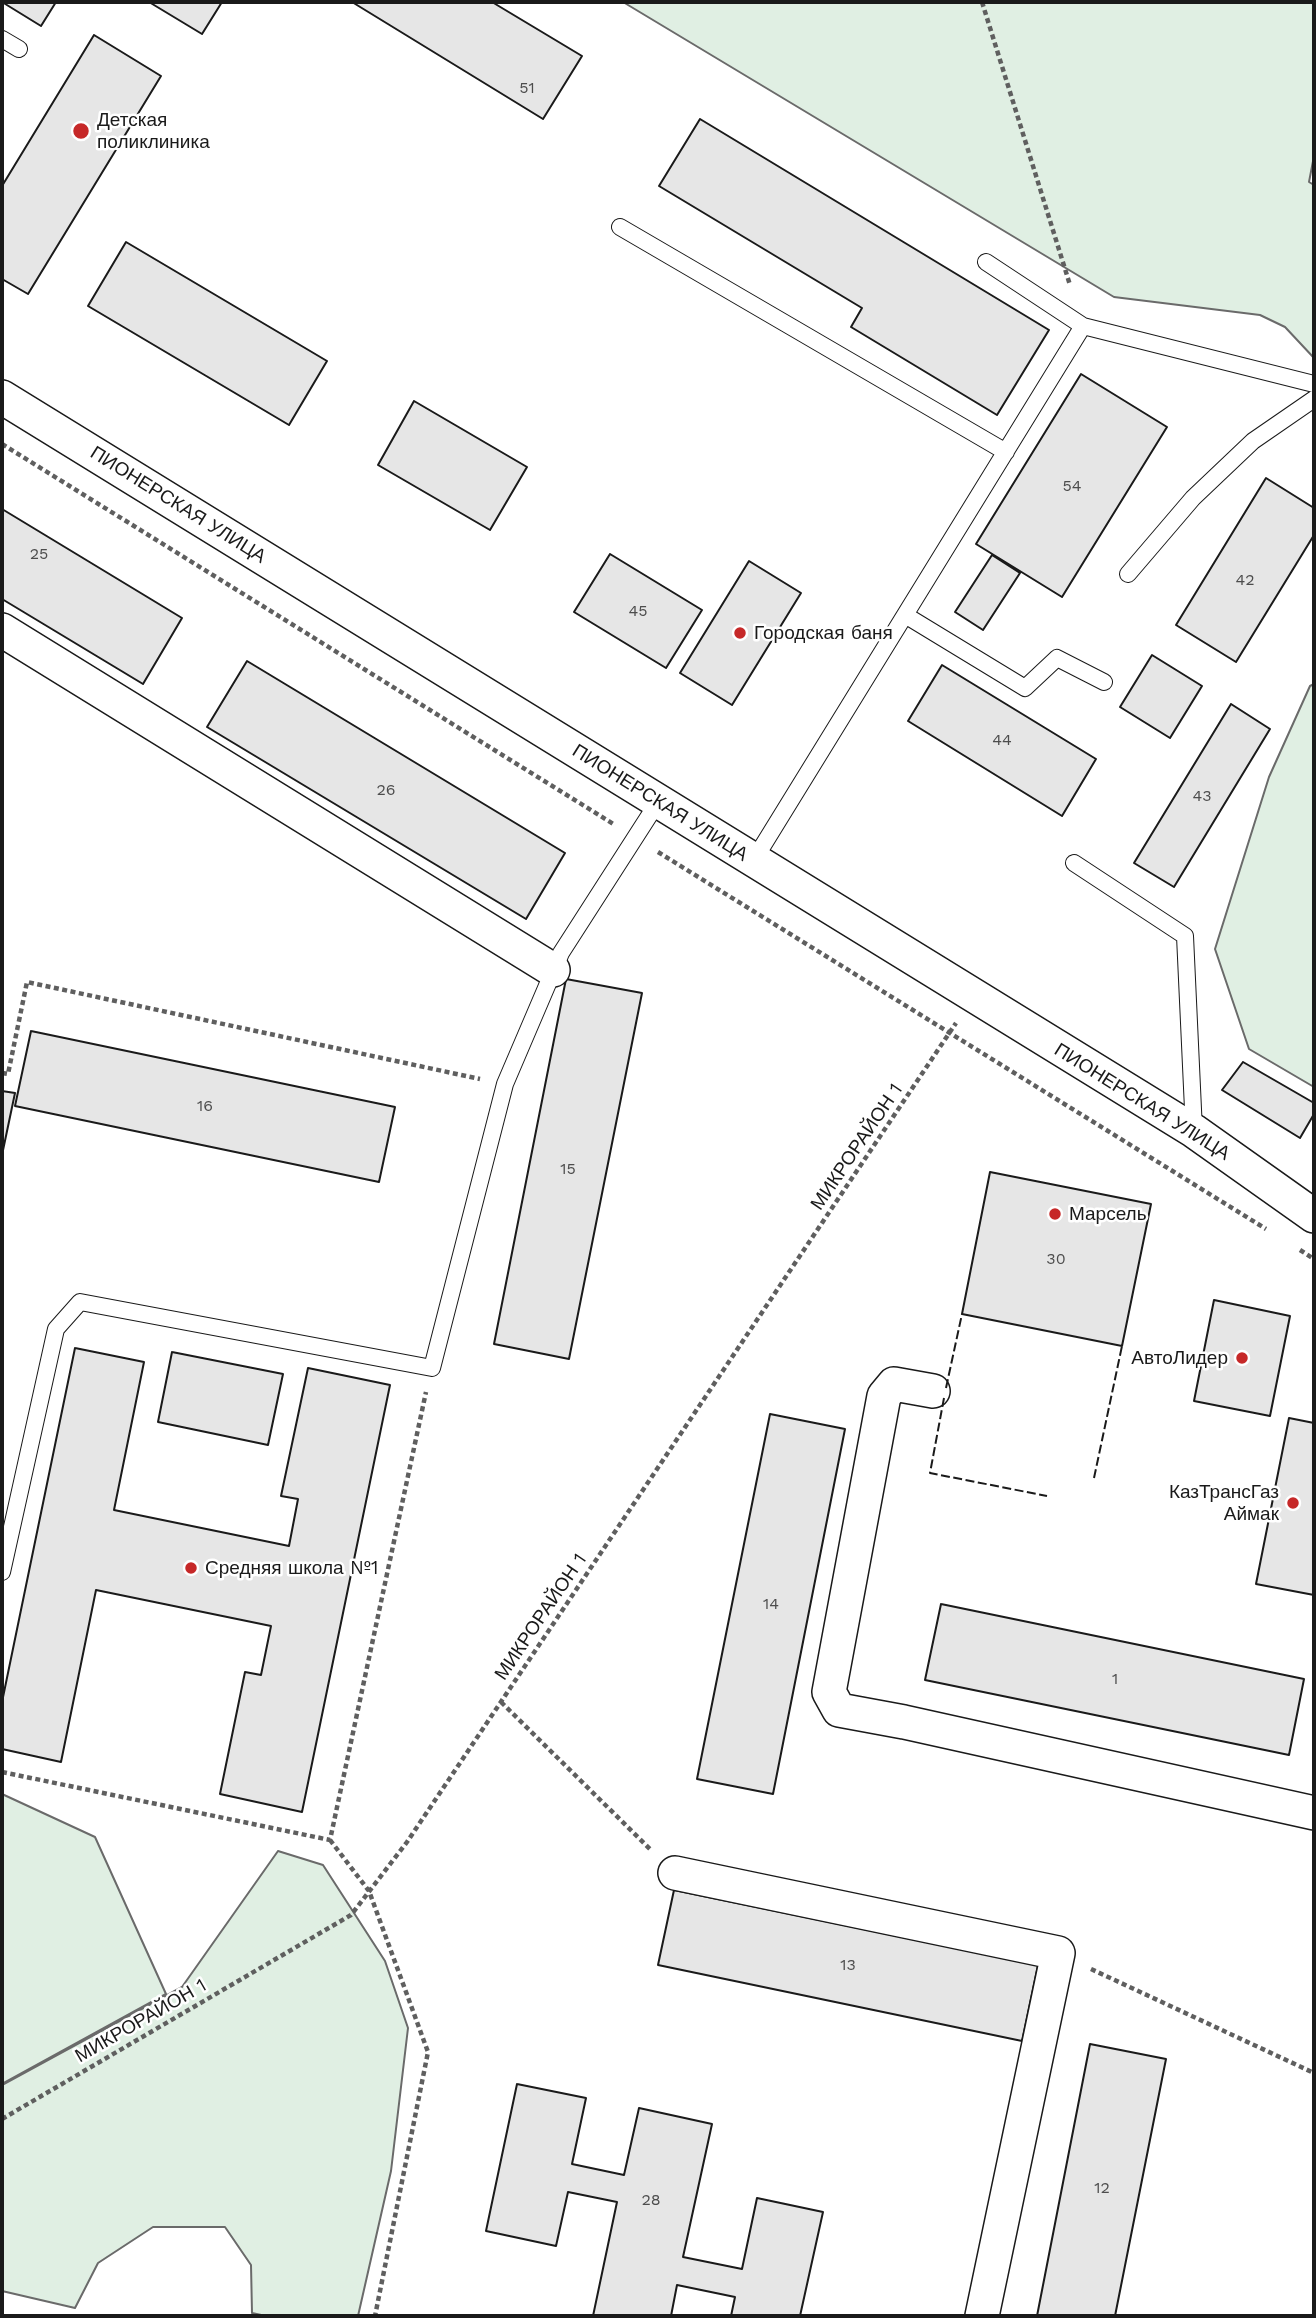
<!DOCTYPE html>
<html>
<head>
<meta charset="utf-8">
<style>
  body { margin:0 }
  #map { position:relative; width:1316px; height:2318px; overflow:hidden; background:#fff; font-family:"Work Sans",sans-serif }
  canvas { display:block }
  .frame { position:absolute; inset:0; border:4px solid #1a1a1a; pointer-events:none }
</style>
</head>
<body>
<div id="map">
<canvas width="1316" height="2318"></canvas>
<div class="frame"></div>
</div>
<script>
const c = document.querySelector('canvas').getContext('2d');
c.lineJoin = 'round';
function paint(path, color) {
  c.fillStyle = color;
  c.fill(path, 'evenodd');
}
function toPath(rows) {
  const path = new Path2D();
  for (const r of rows) {
    path.moveTo(r[0], r[1]);
    for (let i = 2; i < r.length; i += 2) path.lineTo(r[i], r[i + 1]);
  }
  return path;
}
function stroke(path, color, width, dash) {
  c.strokeStyle = color;
  c.lineWidth = width;
  c.lineCap = dash ? 'butt' : 'round';
  c.setLineDash(dash || []);
  c.stroke(path);
}
function write(font, color, halo, rows, align = 'center') {
  c.font = font + ' "Work Sans",sans-serif';
  c.lineWidth = 5;
  c.setLineDash([]);
  c.textBaseline = 'middle';
  c.strokeStyle = halo;
  c.fillStyle = color;
  for (const [text, x, y, turn = 0] of rows) {
    c.save();
    c.translate(x, y);
    c.rotate((+turn || 0) * Math.PI / 180);
    c.textAlign = isNaN(turn) ? turn : align;
    if (halo) c.strokeText(text, 0, 0);
    c.fillText(text, 0, 0);
    c.restore();
  }
}
const green = toPath([
  [623,2,1314,2,1314,156,1309,182,1314,185,1314,358,1285,327,1260,315,1114,297,623,2],
  [1314,684,1314,1087,1249,1049,1215,949,1269,777,1310,686,1314,684],
  [2,1794,95,1837,166,1994,2,2084,2,1794],
  [278,1851,323,1865,385,1961,408,2028,391,2171,358,2316,266,2316,252,2313,251,2265,225,2227,153,2227,98,2263,75,2308,2,2291,2,2085,182,1987,278,1851]
]);
const building = toPath([
  [2,2,56,2,41,26,2,2],
  [149,2,222,2,202,34,149,2],
  [352,2,492,2,582,56,543,119,352,2],
  [94,35,161,76,28,294,2,279,2,186,94,35],
  [700,119,1049,330,997,415,851,327,862,308,659,186,700,119],
  [126,242,327,361,289,425,88,306,126,242],
  [1081,374,1167,427,1062,597,976,544,1081,374],
  [414,401,527,467,490,530,378,465,414,401],
  [1266,478,1314,508,1314,535,1236,662,1176,625,1266,478],
  [2,509,182,618,143,684,2,599,2,509],
  [610,554,702,610,666,668,574,612,610,554],
  [992,555,1020,573,983,630,955,612,992,555],
  [749,561,801,593,732,705,680,673,749,561],
  [1152,655,1202,686,1170,738,1120,707,1152,655],
  [247,661,565,853,526,919,207,727,247,661],
  [942,665,1096,759,1062,816,908,721,942,665],
  [1231,704,1270,729,1174,887,1134,863,1231,704],
  [566,979,642,993,569,1359,494,1344,566,979],
  [31,1031,395,1107,379,1182,15,1106,31,1031],
  [1243,1062,1314,1103,1314,1114,1300,1138,1222,1090,1243,1062],
  [2,1091,15,1093,2,1155,2,1091],
  [990,1172,1151,1204,1122,1346,962,1314,990,1172],
  [1214,1300,1290,1316,1270,1416,1194,1401,1214,1300],
  [75,1348,144,1362,114,1510,289,1546,298,1499,281,1496,308,1368,390,1385,302,1812,220,1794,245,1672,261,1675,271,1626,96,1590,61,1762,2,1749,2,1702,75,1348],
  [172,1352,283,1374,268,1445,158,1422,172,1352],
  [770,1414,845,1429,773,1794,697,1779,770,1414],
  [1289,1418,1314,1423,1314,1595,1256,1584,1289,1418],
  [941,1604,1304,1679,1289,1755,925,1680,941,1604],
  [674,1890,1038,1965,1022,2041,658,1965,674,1890],
  [1090,2044,1166,2059,1115,2316,1037,2316,1090,2044],
  [517,2084,586,2098,572,2164,624,2175,639,2108,712,2124,683,2257,742,2269,757,2198,823,2212,800,2316,731,2316,735,2297,677,2285,671,2316,593,2316,617,2202,568,2192,556,2246,486,2231,517,2084]
]);
const path = toPath([
  [982,2,1070,285],
  [2,444,615,825],
  [658,852,1266,1229],
  [2,1073,8,1074,27,982,480,1079],
  [1300,1250,1314,1259],
  [501,1702,652,1851],
  [2,1772,330,1840,426,1392],
  [330,1840,369,1891,428,2052,375,2316],
  [1091,1969,1314,2073],
  [2,2119,351,1915,407,1842,956,1023]
]);
const lane = toPath([
  [2,39,19,49],
  [620,227,1006,452],
  [986,262,1083,326],
  [1128,574,1193,498,1253,441,1314,399],
  [905,615,1025,688,1057,658,1104,682],
  [754,860,1083,326,1314,384],
  [1074,863,1185,936,1194,1131],
  [2,1572,56,1329,80,1302,432,1368,505,1084,561,953,658,802]
]);
const street = toPath([
  [2,397,1194,1131,1314,1216],
  [2,630,553,970],
  [933,1391,894,1384,884,1396,829,1692,839,1710,904,1722,1314,1813],
  [675,1873,1058,1953,982,2316]
]);
const fence = toPath([
  [946,1388,962,1314],
  [944,1398,930,1473,1047,1496],
  [1094,1478,1122,1346]
]);
const markers = [
  [81,131,9,"#c62828"],
  [740,633,7,"#c62828"],
  [1055,1214,7,"#c62828"],
  [1242,1358,7,"#c62828"],
  [1293,1503,7,"#c62828"],
  [191,1568,7,"#c62828"]
];
const numberNames = [
  ["51",527,88],
  ["54",1072,486],
  ["25",39,554],
  ["42",1245,580],
  ["45",638,611],
  ["44",1002,740],
  ["26",386,790],
  ["43",1202,796],
  ["16",205,1106],
  ["15",568,1169],
  ["30",1056,1259],
  ["14",771,1604],
  ["1",1115,1679],
  ["13",848,1965],
  ["12",1102,2188],
  ["28",651,2200]
];
const poiNames = [
  ["Детская",97,120],
  ["поликлиника",97,142],
  ["Городская баня",754,633],
  ["Марсель",1069,1214],
  ["АвтоЛидер",1228,1358,"right"],
  ["КазТрансГаз",1279,1492,"right"],
  ["Аймак",1279,1514,"right"],
  ["Средняя школа №1",205,1568]
];
const streetNames = [
  ["ПИОНЕРСКАЯ УЛИЦА",178,505,32],
  ["ПИОНЕРСКАЯ УЛИЦА",660,803,32],
  ["ПИОНЕРСКАЯ УЛИЦА",1142,1102,32],
  ["МИКРОРАЙОН 1",857,1147,-56],
  ["МИКРОРАЙОН 1",541,1617,-56],
  ["МИКРОРАЙОН 1",141,2021,-30]
];
paint(green, '#e0efe3');
stroke(green, '#6a6a6a', 2);
paint(building, '#e6e6e6');
stroke(building, '#1a1a1a', 2);
stroke(lane, '#1a1a1a', 18);
stroke(street, '#1a1a1a', 36);
stroke(path, '#5f5f5f', 4.5, [5, 3.5]);
stroke(lane, '#fff', 16);
stroke(street, '#fff', 33);
stroke(fence, '#1a1a1a', 2, [9, 3.5]);
for (const [x, y, r, color] of markers) {
  const dot = new Path2D();
  dot.arc(x, y, r, 0, 2 * Math.PI);
  c.fillStyle = color;
  c.fill(dot);
  stroke(dot, '#fff', 2.5);
}
write('16px', '#4d4d4d', null, numberNames);
write('19px', '#1a1a1a', '#fff', poiNames, 'left');
write('19px', '#1a1a1a', '#fff', streetNames);
</script>
</body>
</html>
